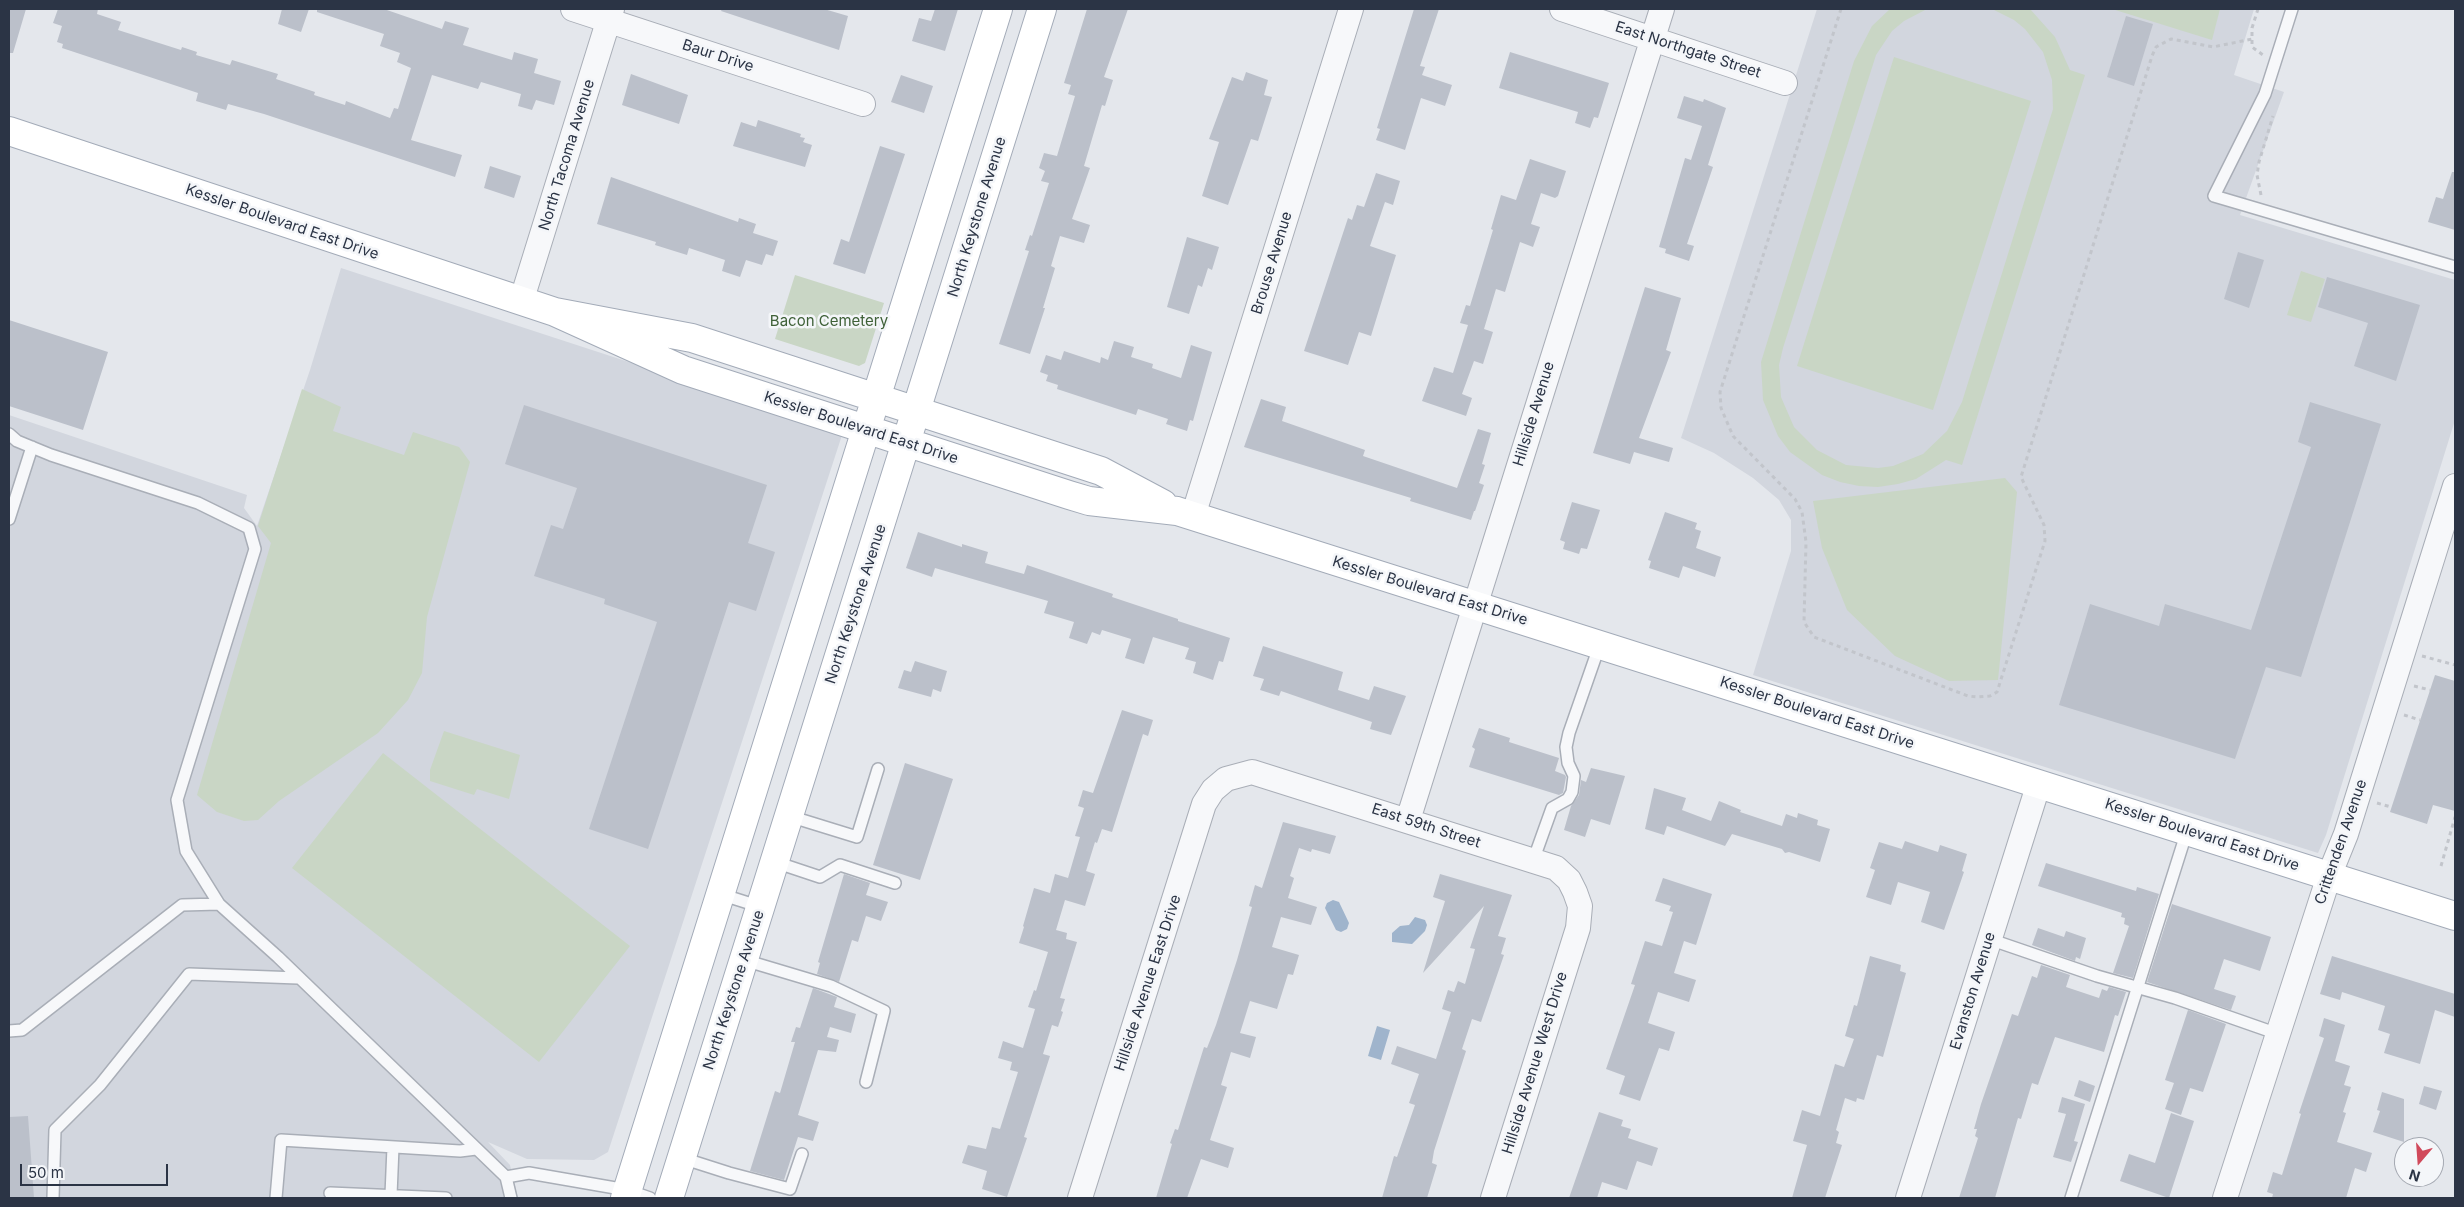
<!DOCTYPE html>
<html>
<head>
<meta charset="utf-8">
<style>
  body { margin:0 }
  #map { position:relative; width:2464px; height:1207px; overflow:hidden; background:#e4e7ec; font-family:Inter,sans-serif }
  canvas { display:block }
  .frame { position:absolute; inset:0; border:10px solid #2b3445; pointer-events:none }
  .north { position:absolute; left:2394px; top:1137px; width:50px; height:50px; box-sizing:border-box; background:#f4f6f9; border:1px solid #a4a8b1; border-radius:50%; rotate:198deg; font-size:14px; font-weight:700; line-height:20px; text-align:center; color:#2b3445 }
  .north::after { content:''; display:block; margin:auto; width:18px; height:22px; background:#d1495b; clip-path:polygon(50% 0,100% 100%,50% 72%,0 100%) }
  .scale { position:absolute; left:20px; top:1164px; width:148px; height:22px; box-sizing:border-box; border:2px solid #2b3445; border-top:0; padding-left:6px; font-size:15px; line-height:18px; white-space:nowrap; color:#2b3445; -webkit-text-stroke:4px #f4f6f9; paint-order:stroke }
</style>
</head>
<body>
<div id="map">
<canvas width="2464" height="1207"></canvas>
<div class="frame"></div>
<div class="north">N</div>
<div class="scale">50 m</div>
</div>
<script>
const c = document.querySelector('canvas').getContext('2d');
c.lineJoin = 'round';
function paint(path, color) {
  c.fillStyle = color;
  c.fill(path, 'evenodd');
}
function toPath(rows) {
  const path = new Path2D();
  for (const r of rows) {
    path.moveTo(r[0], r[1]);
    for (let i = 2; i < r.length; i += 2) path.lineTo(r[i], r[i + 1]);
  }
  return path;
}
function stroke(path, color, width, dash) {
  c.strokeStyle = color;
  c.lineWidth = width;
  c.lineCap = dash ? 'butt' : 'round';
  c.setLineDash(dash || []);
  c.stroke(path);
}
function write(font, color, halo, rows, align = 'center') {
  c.font = font + ' Inter,sans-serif';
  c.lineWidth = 5;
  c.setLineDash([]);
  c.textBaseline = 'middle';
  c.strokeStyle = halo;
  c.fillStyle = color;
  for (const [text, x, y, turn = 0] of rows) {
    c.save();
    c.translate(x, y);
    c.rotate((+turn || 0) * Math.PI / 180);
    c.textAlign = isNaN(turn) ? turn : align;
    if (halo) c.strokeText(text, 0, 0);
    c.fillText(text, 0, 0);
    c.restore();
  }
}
const built = toPath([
  [1817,9,2254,9,2234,75,2284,92,2240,215,2455,280,2455,420,2326,835,2318,853,1753,675,1791,551,1791,520,1779,500,1753,478,1714,453,1681,438],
  [341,268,843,432,608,1152,594,1160,527,1159,488,1142,510,1165,518,1198,9,1198,9,415,247,495,244,508,257,526,310,370]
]);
const green = toPath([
  [1890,9,1927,9,1904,21,1892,31,1876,55,1783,348,1779,365,1781,397,1794,427,1817,450,1846,465,1878,468,1893,466,1923,454,1947,431,1962,402,2053,109,2052,80,2043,52,2025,29,2014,20,1992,9,2030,9,2055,37,2070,70,2085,75,1962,465,1946,460,1916,479,1898,484,1878,487,1859,486,1840,482,1822,475,1790,452,1778,436,1763,400,1761,362,1854,61,1872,26],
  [2112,9,2220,9,2212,40],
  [1894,57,2031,101,1933,410,1797,366],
  [2301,271,2325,279,2311,322,2287,315],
  [795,275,884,303,865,363,859,366,775,339],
  [302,389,341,407,333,431,404,455,413,432,459,447,470,462,427,617,422,673,408,700,378,733,279,801,258,820,244,821,217,812,197,795,271,543,258,526],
  [2005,478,2017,492,1998,680,1949,681,1895,656,1847,610,1822,548,1813,501],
  [444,731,520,755,509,799,477,789,474,795,430,781,430,770],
  [383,753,630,946,539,1062,292,868]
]);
const water = toPath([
  [1333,900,1339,902,1349,923,1347,929,1341,932,1336,930,1325,908,1327,903],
  [1415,917,1425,920,1427,925,1425,931,1412,944,1392,942,1392,933,1400,926,1409,925],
  [1377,1026,1390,1030,1381,1060,1368,1056]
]);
const building = toPath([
  [9,9,26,9,13,53,9,53],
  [58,9,98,9,97,14,121,22,118,30,181,50,182,47,197,52,196,55,230,65,232,60,278,74,276,79,315,92,314,95,345,105,346,101,390,118,394,108,398,109,411,68,397,62,400,53,380,46,384,34,317,12,317,9,384,9,442,29,445,21,469,28,463,45,512,60,514,52,538,59,534,73,561,81,554,105,536,100,532,110,518,106,521,94,481,82,478,89,432,75,411,140,462,155,455,177,264,114,228,104,226,110,196,101,198,93,62,48,63,44,57,42,62,26,53,23],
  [282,9,309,9,301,32,278,24],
  [722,9,824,9,848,16,839,50,721,11],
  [935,9,958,9,945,51,912,41,919,18,931,21],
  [1087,9,1128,9,1104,77,1113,80,1105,106,1102,105,1084,166,1090,168,1072,219,1090,225,1084,243,1060,236,1051,266,1055,268,1043,308,1045,308,1030,354,999,344,1029,251,1025,250,1030,235,1032,236,1049,183,1041,181,1045,171,1039,168,1044,153,1057,156,1075,96,1068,94,1071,85,1064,83],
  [1414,9,1439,9,1420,66,1425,67,1422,75,1452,85,1445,106,1421,98,1405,150,1376,140,1380,129,1377,128],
  [2126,16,2153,24,2134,86,2107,77],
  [1510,52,1609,83,1598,118,1594,117,1590,128,1575,123,1578,112,1499,88],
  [1246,72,1268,80,1264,95,1272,97,1258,141,1251,139,1228,205,1202,196,1219,142,1209,139,1232,77,1243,81],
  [631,74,688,95,679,124,622,105],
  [901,75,933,86,924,113,891,102],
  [1684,96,1703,102,1704,99,1726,108,1708,165,1713,167,1687,244,1694,246,1689,261,1665,253,1666,249,1659,247,1685,158,1691,160,1702,126,1677,118],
  [758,120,801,134,800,137,805,138,803,142,812,145,805,167,733,146,741,122,756,127],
  [880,146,905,154,865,274,833,264,841,239,849,242],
  [1530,159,1566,171,1558,196,1555,198,1541,193,1531,224,1540,227,1533,247,1520,242,1505,292,1496,289,1484,329,1493,332,1483,364,1474,361,1462,394,1472,398,1466,416,1422,401,1434,367,1453,373,1468,325,1460,323,1466,305,1470,306,1493,230,1491,229,1501,195,1516,200],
  [490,166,521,176,514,198,484,188],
  [2452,172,2455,172,2455,230,2428,222,2436,197,2443,199],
  [1376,173,1400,181,1393,205,1385,202,1370,246,1396,255,1371,336,1359,332,1348,365,1304,351,1348,218,1352,220,1357,205,1364,207],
  [611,177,738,222,739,218,756,224,753,233,778,241,773,256,766,254,762,265,746,260,740,277,722,271,725,260,689,248,687,255,655,245,656,242,597,224],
  [1187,237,1219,247,1212,270,1208,268,1202,287,1198,285,1189,314,1167,307],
  [2238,252,2264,260,2249,308,2224,299],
  [2327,277,2420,305,2396,381,2354,366,2368,323,2318,307],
  [1645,287,1681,298,1666,350,1671,352,1639,438,1673,448,1669,462,1634,452,1630,464,1593,453],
  [9,320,108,352,83,430,9,406],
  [1114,341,1134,347,1131,357,1153,364,1152,368,1181,378,1191,345,1212,352,1193,421,1190,420,1187,431,1166,424,1168,419,1138,409,1136,415,1057,389,1058,385,1046,381,1048,375,1040,372,1046,355,1061,360,1064,351,1100,363,1101,357,1108,360],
  [1261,399,1286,407,1282,421,1365,450,1363,456,1457,488,1478,429,1491,433,1482,464,1485,465,1479,483,1484,485,1475,511,1474,511,1471,520,1410,501,1411,498,1244,447],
  [2310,402,2381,424,2301,677,2266,667,2235,759,2059,705,2090,604,2159,626,2165,604,2251,630,2311,447,2298,442],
  [524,405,767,485,748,543,775,552,756,611,729,602,648,849,589,829,657,622,604,604,605,599,534,576,551,525,563,529,577,488,505,464],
  [1572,502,1600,510,1587,549,1581,548,1579,554,1563,549,1565,542,1560,540],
  [1665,512,1697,523,1695,529,1701,531,1696,548,1721,557,1715,577,1683,566,1679,578,1649,568,1651,561,1648,560],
  [918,532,962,547,962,544,988,552,985,563,1024,574,1027,565,1113,594,1112,597,1178,619,1178,621,1230,638,1223,662,1219,661,1213,680,1193,673,1196,662,1185,659,1189,648,1153,637,1144,664,1125,658,1131,639,1102,630,1100,635,1092,632,1087,644,1069,638,1074,622,1044,613,1048,601,935,568,932,577,906,568],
  [1263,646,1343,672,1338,690,1369,700,1374,686,1406,696,1391,735,1370,729,1372,722,1330,708,1281,691,1279,696,1260,690,1264,679,1253,676],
  [915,661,947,671,941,692,933,689,931,697,898,688,904,670,911,672],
  [2435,675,2455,681,2455,811,2433,805,2427,824,2390,812],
  [1122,710,1153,720,1148,736,1143,734,1112,832,1102,829,1097,843,1095,842,1086,871,1095,874,1085,906,1065,900,1056,930,1067,933,1066,939,1077,942,1060,998,1065,999,1061,1011,1063,1012,1058,1027,1052,1025,1043,1054,1050,1056,1024,1137,1027,1138,1007,1197,982,1189,987,1171,962,1163,968,1145,986,1149,992,1127,1000,1129,1018,1072,1010,1070,1012,1062,998,1058,1003,1041,1023,1048,1035,1009,1028,1007,1034,990,1036,991,1048,952,1019,943,1024,927,1023,926,1034,888,1050,893,1055,874,1068,878,1080,837,1075,836,1084,808,1078,806,1083,790,1093,793],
  [1479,728,1510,738,1509,742,1559,758,1555,771,1565,775,1566,777,1563,793,1559,795,1469,767,1475,749,1472,747],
  [905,763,953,779,920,880,873,865],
  [1591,768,1625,776,1610,825,1591,819,1585,837,1564,830,1571,806,1579,795,1581,780,1586,782],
  [1654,788,1686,798,1682,810,1711,821,1719,801,1741,810,1740,812,1782,826,1786,814,1797,818,1798,813,1818,820,1817,825,1830,829,1820,862,1789,852,1785,853,1782,849,1732,834,1725,846,1667,826,1664,835,1645,829],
  [1283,822,1336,836,1330,854,1312,849,1311,852,1299,848,1290,876,1294,878,1288,898,1317,907,1311,925,1281,917,1272,947,1299,955,1293,975,1288,974,1277,1009,1250,1001,1240,1033,1256,1037,1250,1058,1231,1052,1221,1085,1227,1087,1210,1140,1234,1148,1228,1168,1201,1159,1187,1198,1156,1198,1172,1144,1170,1143,1175,1129,1178,1130,1204,1047,1207,1048,1216,1025,1237,960,1252,907,1249,906,1255,885,1262,888],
  [1905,841,1938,852,1940,845,1967,854,1962,871,1964,872,1944,930,1921,922,1930,892,1898,882,1891,905,1866,897,1875,870,1870,868,1879,842,1902,849],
  [2046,863,2136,891,2137,887,2159,894,2133,978,2113,973,2129,926,2124,924,2125,918,2121,917,2122,913,2038,886],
  [844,874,870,883,866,895,888,902,881,921,866,916,858,942,852,940,839,982,817,974,820,963,818,962],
  [1440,874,1512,895,1498,936,1506,938,1501,954,1504,955,1481,1022,1472,1019,1462,1049,1466,1051,1434,1151,1432,1163,1437,1165,1427,1198,1382,1198,1394,1156,1397,1157,1415,1105,1409,1103,1419,1074,1391,1064,1397,1046,1436,1059,1451,1012,1442,1009,1448,990,1454,992,1458,981,1465,984,1475,949,1470,948,1484,906,1423,973,1445,901,1433,897],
  [1663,878,1712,894,1696,945,1684,941,1674,973,1696,980,1689,1002,1658,992,1648,1023,1675,1032,1669,1051,1659,1048,1640,1101,1619,1094,1625,1076,1606,1069,1635,985,1631,984,1645,941,1662,946,1673,912,1669,911,1671,906,1655,901],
  [2172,904,2271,937,2260,971,2224,959,2214,989,2236,996,2231,1010,2147,982],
  [2038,928,2064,937,2066,931,2086,938,2080,959,2076,957,2075,961,2032,945],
  [1870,956,1901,965,1900,971,1906,973,1883,1057,1877,1055,1864,1100,1857,1098,1856,1102,1845,1098,1836,1130,1839,1132,1836,1143,1842,1145,1825,1198,1792,1198,1807,1145,1793,1141,1802,1110,1820,1116,1835,1064,1844,1067,1854,1039,1845,1036,1854,1005,1857,1006],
  [2332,956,2455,994,2455,1017,2435,1010,2420,1064,2384,1053,2390,1034,2378,1030,2385,1006,2342,992,2340,1000,2320,994],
  [2041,965,2070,975,2066,987,2099,998,2102,989,2107,991,2109,987,2126,992,2118,1016,2115,1015,2104,1052,2055,1037,2038,1085,2032,1083,2021,1119,2018,1118,1995,1198,1959,1198,1978,1138,1975,1136,1977,1129,1974,1129,1981,1104,2012,1014,2018,1016,2032,976,2037,978],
  [813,988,837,997,834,1007,856,1014,851,1033,830,1027,827,1037,839,1040,836,1052,818,1050,798,1115,819,1122,813,1141,798,1137,784,1180,750,1171,775,1091,780,1093,795,1042,791,1042,796,1027,800,1028],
  [2188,1010,2226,1024,2203,1092,2190,1088,2181,1115,2165,1109,2174,1083,2165,1080],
  [2324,1018,2345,1025,2335,1061,2350,1066,2344,1085,2351,1087,2343,1112,2346,1113,2337,1142,2372,1153,2366,1172,2355,1168,2346,1198,2272,1198,2273,1194,2267,1192,2273,1172,2282,1175,2301,1114,2299,1113,2324,1038,2319,1036],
  [2079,1080,2095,1086,2090,1102,2074,1096],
  [2424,1086,2442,1091,2436,1110,2419,1104],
  [2382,1092,2404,1099,2404,1142,2373,1132,2380,1111,2377,1110],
  [2062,1097,2085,1104,2074,1141,2078,1142,2071,1162,2053,1157,2066,1114,2058,1112],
  [1599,1112,1623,1120,1621,1126,1631,1129,1628,1138,1658,1148,1652,1166,1637,1161,1627,1190,1602,1182,1597,1198,1569,1198],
  [2171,1113,2194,1121,2169,1198,2120,1181,2129,1154,2155,1163],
  [28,1116,34,1198,9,1198,9,1117]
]);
const path = toPath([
  [1841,9,1720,392,1721,408,1733,436,1795,499,1802,512,1806,542,1804,622,1814,637,1968,696,1977,697,1990,696,1997,692,2045,541,2044,525,2021,477,2152,56,2156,47,2171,39,2213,47,2252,39],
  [2258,9,2252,28,2252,47,2263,55],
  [2261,195,2257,175,2259,162,2273,116],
  [2422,656,2455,665],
  [2414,686,2430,690],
  [2404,715,2420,720],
  [2377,803,2391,807],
  [2441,866,2455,817]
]);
const service = toPath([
  [2292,9,2265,94,2214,196,2455,267],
  [9,434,17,441,51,455,198,503,249,528,255,549,177,800,186,851,219,904,278,957,506,1177,511,1198],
  [9,519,32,447],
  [789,816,857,837,878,769],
  [1533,861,1552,808,1568,799,1572,792,1574,776,1568,763,1566,747,1569,733,1600,644],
  [775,862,820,877,840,865,895,883],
  [720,894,761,907],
  [1989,939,2097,976,2175,998,2278,1034],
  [744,960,831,986,884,1011,866,1082],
  [9,1031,22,1030,182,905,219,904],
  [682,1158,729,1173,790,1189,802,1154],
  [506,1177,529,1173,627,1190,650,1198],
  [330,1193,446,1198],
  [391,1195,393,1147],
  [53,1198,55,1130,100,1085,189,974,298,978],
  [276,1198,281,1140,460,1151,476,1149],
  [2071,1198,2187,831]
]);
const minor = toPath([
  [573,9,863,104],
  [1562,9,1785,83],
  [521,302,612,9],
  [1193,516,1351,9],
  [1408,820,1662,9],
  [1080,1198,1204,804,1213,790,1226,779,1252,772,1556,868,1569,880,1575,892,1580,906,1578,928,1493,1198],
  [1908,1198,2039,783],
  [2225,1198,2329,876,2346,834,2455,486]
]);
const primary = toPath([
  [9,131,555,312,692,338,1101,471,1163,504],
  [555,312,683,370,1069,495,1089,501,1177,511,2455,916],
  [625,1198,998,9],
  [669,1198,1042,9]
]);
const streetNames = [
  ["East Northgate Street",1688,50,18],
  ["Baur Drive",718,56,18],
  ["North Tacoma Avenue",567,155,-73],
  ["North Keystone Avenue",977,217,-73],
  ["Kessler Boulevard East Drive",282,222,19],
  ["Brouse Avenue",1272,263,-73],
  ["Hillside Avenue",1534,414,-73],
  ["Kessler Boulevard East Drive",861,428,18],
  ["Kessler Boulevard East Drive",1430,591,17],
  ["North Keystone Avenue",856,604,-72],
  ["Kessler Boulevard East Drive",1817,713,18],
  ["East 59th Street",1426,826,18],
  ["Kessler Boulevard East Drive",2202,835,18],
  ["Crittenden Avenue",2341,842,-71],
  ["Hillside Avenue East Drive",1148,983,-72],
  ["North Keystone Avenue",734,990,-72],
  ["Evanston Avenue",1973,991,-73],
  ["Hillside Avenue West Drive",1535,1063,-73]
];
const parkNames = [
  ["Bacon Cemetery",829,321]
];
paint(built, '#d2d6de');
paint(green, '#c9d6c5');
paint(water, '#9fb4cc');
paint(building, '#bbc0ca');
stroke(service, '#a9aeb7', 14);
stroke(minor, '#a9aeb7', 26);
stroke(primary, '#a3abb8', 30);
stroke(path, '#c2c5cb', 3, [4, 4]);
stroke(service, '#f7f8fa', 11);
stroke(minor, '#f7f8fa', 24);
stroke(primary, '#fff', 28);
write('15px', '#2b3445', '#f4f6f9', streetNames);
write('15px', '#3f6138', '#f4f6f9', parkNames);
</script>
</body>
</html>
